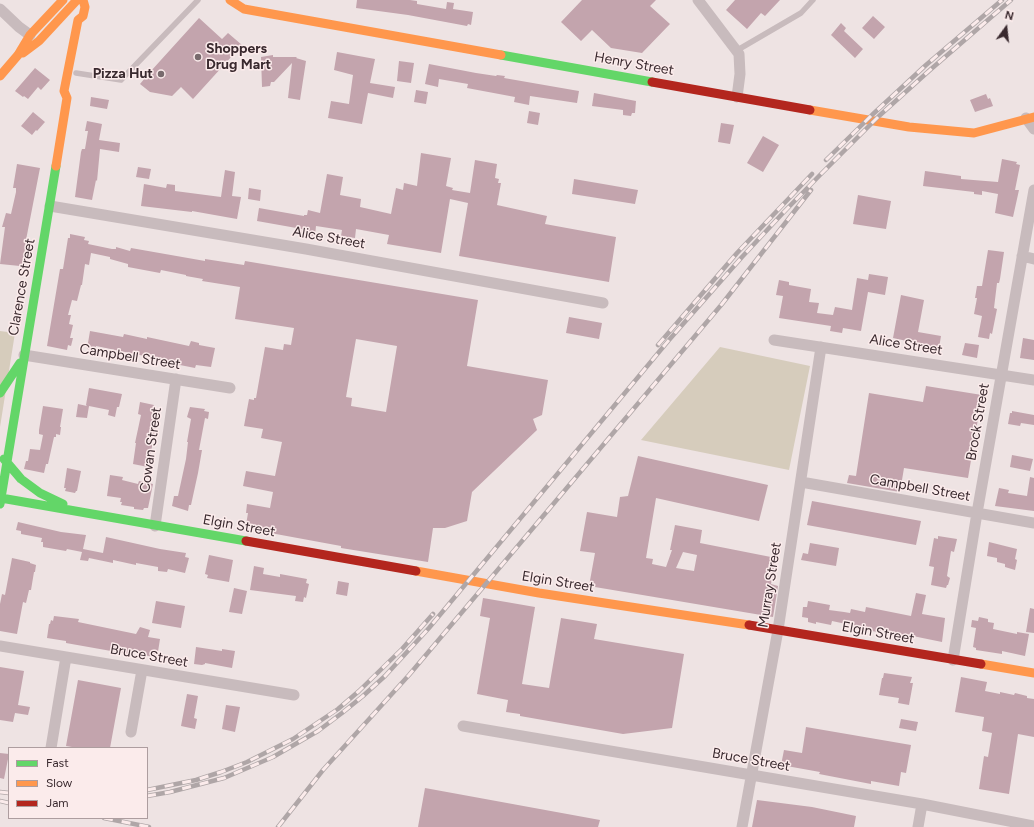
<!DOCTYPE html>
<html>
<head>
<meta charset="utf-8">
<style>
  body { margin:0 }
  #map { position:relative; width:1034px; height:827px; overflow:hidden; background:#eee3e3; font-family:Figtree,sans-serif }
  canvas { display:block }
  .legend { position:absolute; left:8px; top:747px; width:140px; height:72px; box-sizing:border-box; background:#fbebeb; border:1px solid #ad9d9f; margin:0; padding:5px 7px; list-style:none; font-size:12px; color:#39292e }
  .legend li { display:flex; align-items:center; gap:8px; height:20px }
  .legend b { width:20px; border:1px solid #ad9d9f }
  .north { position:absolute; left:986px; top:8px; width:40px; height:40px; -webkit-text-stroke:3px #fbebeb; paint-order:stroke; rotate:15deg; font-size:11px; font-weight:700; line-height:16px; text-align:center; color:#39292e }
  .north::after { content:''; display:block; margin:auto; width:14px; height:18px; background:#39292e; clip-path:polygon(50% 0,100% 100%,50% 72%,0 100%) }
</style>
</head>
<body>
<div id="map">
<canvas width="1034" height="827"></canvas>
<ul class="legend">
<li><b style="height:5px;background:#63d668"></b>Fast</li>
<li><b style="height:5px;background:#ff974d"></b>Slow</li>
<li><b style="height:5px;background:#b3261e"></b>Jam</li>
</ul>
<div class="north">N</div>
</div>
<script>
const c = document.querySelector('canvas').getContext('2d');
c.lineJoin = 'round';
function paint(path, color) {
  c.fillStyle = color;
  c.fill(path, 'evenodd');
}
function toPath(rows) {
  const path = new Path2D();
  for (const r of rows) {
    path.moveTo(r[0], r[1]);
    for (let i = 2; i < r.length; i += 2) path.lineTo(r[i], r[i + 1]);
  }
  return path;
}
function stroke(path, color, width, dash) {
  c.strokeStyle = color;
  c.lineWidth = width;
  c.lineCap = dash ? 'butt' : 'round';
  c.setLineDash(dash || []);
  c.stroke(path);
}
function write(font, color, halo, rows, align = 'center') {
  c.font = font + ' Figtree,sans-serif';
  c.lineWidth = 3;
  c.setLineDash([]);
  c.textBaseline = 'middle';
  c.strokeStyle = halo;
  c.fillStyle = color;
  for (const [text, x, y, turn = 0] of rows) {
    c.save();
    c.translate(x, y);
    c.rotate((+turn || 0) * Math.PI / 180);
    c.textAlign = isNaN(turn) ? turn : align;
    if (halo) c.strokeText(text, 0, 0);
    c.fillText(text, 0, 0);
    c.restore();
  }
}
const green = toPath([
  [0,331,15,333,0,427],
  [720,347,810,366,789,470,641,440]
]);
const building = toPath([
  [357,0,410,0,417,1,417,4,446,9,447,2,454,3,453,9,473,12,471,25,468,24,467,26,408,15,356,8],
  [582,0,656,0,650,6,670,24,642,53,611,48,592,30,581,41,561,22],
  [735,0,780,0,765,16,761,13,747,29,726,10],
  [873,16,885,27,874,39,862,28],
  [199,18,222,39,228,33,242,45,193,99,181,87,172,96,150,92,140,84,145,78,143,75,149,68,151,71],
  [841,23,846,28,844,31,863,49,855,58,831,35],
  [337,52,375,59,370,83,395,87,393,98,368,93,362,124,328,118,331,101,349,104,353,75,334,70],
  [273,55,273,57,297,57,296,58,306,61,300,100,288,98,292,63,274,82,271,82,270,86,262,87,261,57],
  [399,61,414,63,411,83,397,81],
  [429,64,476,73,496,76,497,75,505,76,504,78,573,90,579,91,577,103,530,96,529,105,514,102,515,97,467,88,468,84,439,79,438,87,425,84],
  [35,68,50,80,41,90,38,87,28,99,24,96,23,97,15,91],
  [416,90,428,92,426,104,414,102],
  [594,93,636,101,635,113,632,113,631,116,623,115,623,110,592,106],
  [986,94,988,99,990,98,993,106,975,112,970,100],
  [91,97,109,100,107,109,90,106],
  [529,111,540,113,538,125,527,123],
  [33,112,45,122,37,131,36,130,32,135,21,126],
  [87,121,102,124,99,140,120,143,119,152,100,149,97,181,96,180,92,200,75,197,81,152,82,149,85,149,88,131,85,131],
  [721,123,734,125,730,144,718,142],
  [763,136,779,145,763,172,747,163],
  [421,153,451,158,446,186,453,188,452,190,470,193,475,160,497,164,495,178,499,179,498,183,501,183,497,205,547,216,545,224,616,237,609,282,459,256,468,203,450,199,441,253,387,244,389,235,356,229,355,238,341,236,342,230,316,226,315,236,301,234,302,229,257,221,259,208,304,216,304,215,307,215,308,210,320,213,327,174,343,177,340,195,361,199,360,207,391,214,396,188,403,190,404,183,417,186],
  [1002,159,1017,162,1016,164,1020,165,1015,190,1019,190,1013,217,995,213,998,194,982,191,982,195,974,194,974,192,923,186,925,171,961,176,961,179,998,182],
  [17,164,40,168,26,240,23,264,20,264,20,266,0,264,5,227,2,227,6,213,11,214,16,192,16,188,13,188],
  [138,167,151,169,149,179,136,177],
  [225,170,235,172,232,196,241,197,237,219,192,211,192,212,141,206,144,184,166,188,167,184,175,185,175,191,221,197],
  [574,179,638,190,635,204,572,194],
  [249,188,261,190,260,201,248,199],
  [858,195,891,201,886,229,853,224],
  [70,234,85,237,84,240,89,241,88,244,112,249,116,249,116,247,130,251,131,248,205,261,205,259,244,265,245,261,478,300,467,366,548,380,542,415,533,419,537,430,472,492,467,521,445,528,433,528,428,562,341,548,341,546,265,532,266,529,246,525,248,513,246,513,247,504,270,508,273,492,243,486,246,471,275,476,282,442,261,438,263,429,244,426,249,399,254,400,254,398,256,398,265,347,283,350,284,344,291,345,294,328,235,319,240,287,202,281,203,279,186,276,186,275,161,270,160,273,128,267,128,264,110,259,110,257,91,253,89,265,85,264,82,285,81,285,77,301,72,300,68,315,71,315,69,324,73,325,70,338,73,338,71,346,68,345,67,350,47,346,60,269,63,269,68,238,70,238],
  [356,339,397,346,386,412,351,406,352,398,346,397],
  [988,250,1004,252,1000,279,999,283,997,283,994,308,997,309,992,334,990,333,989,339,978,337,982,316,974,314,977,298,975,298,977,286,982,286],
  [869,274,888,277,885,295,868,292,861,331,843,328,842,333,830,331,831,326,779,318,783,296,776,295,779,280,789,282,789,285,811,289,809,302,819,303,817,313,833,315,835,307,852,310,857,278,868,280],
  [901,295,924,300,918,332,941,336,939,348,893,338],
  [569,317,602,323,599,339,566,333],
  [90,331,123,337,124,334,147,339,147,337,189,346,191,341,199,343,199,345,215,348,211,367,196,365,195,368,180,365,164,362,164,360,96,346,95,350,87,349],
  [1023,338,1034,340,1034,360,1020,358],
  [965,343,979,345,977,358,962,355],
  [926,386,982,395,968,478,904,468,900,492,847,483,849,475,856,476,869,393,923,402],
  [89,388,122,394,119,407,117,407,115,417,108,415,109,410,89,406,87,418,76,417,78,404,87,406,86,405],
  [140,402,154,405,151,419,156,420,155,426,156,426,148,467,133,464,136,443,135,443,141,415,138,414],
  [43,406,63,409,60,427,61,427,60,435,56,434,56,437,54,437,48,464,46,464,44,473,24,469,26,461,28,461,30,449,40,450,43,435,39,434,39,430],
  [190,407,205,409,204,411,209,412,208,419,205,418,199,450,202,450,198,473,191,505,189,505,188,511,172,506,174,496,178,496,186,459,188,442,187,442,191,419,187,417],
  [1012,411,1034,415,1034,425,1021,423,1020,426,1008,424,1010,413,1012,413],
  [1012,455,1033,459,1030,471,1010,467],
  [638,456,768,485,759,521,656,498,646,558,653,559,652,564,666,567,672,550,670,550,675,525,702,530,700,543,776,558,771,584,778,586,773,617,589,586,595,553,580,551,587,512,617,517,620,497,628,496],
  [683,552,697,555,694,571,676,568],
  [67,468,81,471,77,491,76,491,75,493,65,491,66,488,64,488],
  [110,475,123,477,122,480,138,484,139,481,153,484,148,508,144,508,143,510,134,509,134,507,121,505,122,502,120,502,121,498,107,496],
  [1030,477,1034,478,1034,511,995,506,999,488,1009,490,1008,493,1027,496],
  [812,501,921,521,916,545,807,525],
  [18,522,61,532,86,535,83,549,103,553,106,537,160,549,186,553,185,557,189,558,185,573,168,569,167,572,158,571,158,567,136,563,136,565,113,560,113,563,89,558,88,561,80,560,82,552,67,549,66,551,43,547,43,542,41,542,42,538,21,534,21,531,16,530],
  [938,536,957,539,954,552,951,551,947,576,950,578,948,585,947,585,946,588,931,585,934,567,929,566,934,538,938,539],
  [989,542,1017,549,1015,559,1017,560,1015,570,1005,567,1005,564,997,562,997,558,987,556],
  [810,543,839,548,836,566,801,560,803,553,808,554],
  [209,555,233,560,229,582,207,578,208,575,205,574],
  [12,558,30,562,30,563,36,565,35,572,34,572,31,590,29,590,26,603,23,602,17,634,0,631,0,604,2,594,5,595],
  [254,566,264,568,263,574,280,577,280,574,307,579,306,583,309,584,306,598,304,597,303,602,295,601,296,596,250,590],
  [338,581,349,583,347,596,336,594],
  [234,588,247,591,242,614,229,612],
  [916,593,926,595,922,614,945,618,942,642,903,634,903,636,883,632,883,633,866,630,865,628,832,621,831,625,816,622,816,624,808,622,808,618,802,617,803,607,807,607,808,601,830,605,829,610,844,612,850,613,851,609,865,612,866,607,911,616],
  [483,598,535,607,522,684,549,688,561,618,597,624,594,639,684,654,672,728,623,734,520,716,520,714,506,712,508,700,477,694,490,618,480,616],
  [156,601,185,606,181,628,152,623],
  [1030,608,1034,609,1034,633,1026,632],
  [54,616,79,619,78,622,136,634,140,627,150,630,148,637,160,639,157,658,128,651,128,654,66,643,66,641,47,638,49,624,50,624,51,620,53,621],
  [979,617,988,619,988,622,994,623,993,629,1017,634,1017,632,1029,634,1025,656,1002,651,1002,654,976,650,976,648,973,647,976,628,971,627,972,620,978,621],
  [196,647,222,651,222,649,235,651,232,668,205,663,205,664,202,665,194,664],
  [0,667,24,671,18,705,30,707,28,715,15,713,13,722,0,720],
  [884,673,912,677,910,683,913,683,909,705,898,703,899,698,879,695,882,678,883,678],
  [961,677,987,682,985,691,1000,694,1000,692,1014,695,1015,693,1027,696,1027,698,1034,699,1034,737,1018,734,1009,794,979,789,984,756,988,757,992,733,982,731,984,717,955,712],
  [78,680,121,688,110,748,78,748,66,746],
  [187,694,198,696,194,718,197,719,195,729,181,726],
  [226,705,240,707,235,732,222,729],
  [901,719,918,722,916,731,899,728],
  [806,727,911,745,906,773,901,772,899,786,871,781,871,784,819,774,820,772,781,765,784,750,802,753],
  [0,753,9,754,4,779,0,778],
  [425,788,600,820,598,827,418,827],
  [757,800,812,807,856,816,854,827,752,827]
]);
const lane = toPath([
  [739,54,741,48,801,13,813,0],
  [76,73,121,80,198,0]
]);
const street = toPath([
  [698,0,739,54,740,74,737,97],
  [0,9,19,27,30,35],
  [1026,118,1034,129],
  [50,206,306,249,603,303],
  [1022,256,1034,259],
  [774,340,1034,380],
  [24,355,230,388],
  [801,482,1034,523],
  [155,526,176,379],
  [0,646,294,695],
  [953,660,977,513,1034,190],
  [463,726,922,804,1034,826],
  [131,732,142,670],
  [51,748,66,657],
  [742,827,778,630,821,347],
  [918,827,922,804]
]);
const fast = toPath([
  [501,55,652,82],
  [0,393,20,363],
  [4,459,21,479,40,493,63,504],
  [1,498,246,541],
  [0,504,56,166]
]);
const slow = toPath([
  [230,0,244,9,501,55],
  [23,53,39,41,77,0],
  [0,76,18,55,30,35,63,0],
  [810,110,909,127,974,133,1034,117],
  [56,166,67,98,64,91,78,20,83,16,85,7,83,0],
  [416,571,539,593,749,625],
  [981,664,1034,673]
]);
const jam = toPath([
  [652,82,810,110],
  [246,541,416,571],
  [749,625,981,664]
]);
const rail = toPath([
  [826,160,872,115,926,65,1002,0],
  [658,345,737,253,812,174],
  [147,790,196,780,221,772,247,762,293,739,338,709,359,691,402,649,433,614],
  [0,792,9,793],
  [147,796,170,792,224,778,273,757,318,731,342,713,363,696,385,676,429,628,669,340,742,257,782,214,820,175,879,116,930,70,1011,0],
  [0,801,9,803],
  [104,818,149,827],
  [278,827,323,770,409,675,722,304,811,190]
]);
const markers = [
  [198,57,4,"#786a6d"],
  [161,74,4,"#786a6d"]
];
const poiNames = [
  ["Shoppers",206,49],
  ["Drug Mart",206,65],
  ["Pizza Hut",153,74,"right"]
];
const streetNames = [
  ["Henry Street",634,64,10],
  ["Alice Street",329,238,10],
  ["Clarence Street",22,287,-80],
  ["Alice Street",906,345,9],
  ["Campbell Street",130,357,9],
  ["Brock Street",978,422,-80],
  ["Cowan Street",151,450,-82],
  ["Campbell Street",920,488,10],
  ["Elgin Street",239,526,10],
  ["Elgin Street",558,582,9],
  ["Murray Street",770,585,-81],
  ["Elgin Street",878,633,10],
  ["Bruce Street",149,656,10],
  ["Bruce Street",751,760,10]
];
paint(green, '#d6ccbc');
paint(building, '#c3a4ad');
stroke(lane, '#c8bbbd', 5.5);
stroke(street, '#c8bbbd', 11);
stroke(fast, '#63d668', 9);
stroke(slow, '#ff974d', 9);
stroke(jam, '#b3261e', 9);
stroke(rail, '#afa6a7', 4.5);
stroke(rail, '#fbebeb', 3, [9]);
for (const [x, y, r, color] of markers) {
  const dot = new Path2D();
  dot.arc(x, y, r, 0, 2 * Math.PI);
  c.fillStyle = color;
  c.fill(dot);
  stroke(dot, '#fbebeb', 1.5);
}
write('bold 14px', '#39292e', '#fbebeb', poiNames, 'left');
write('14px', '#39292e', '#fbebeb', streetNames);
</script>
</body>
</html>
